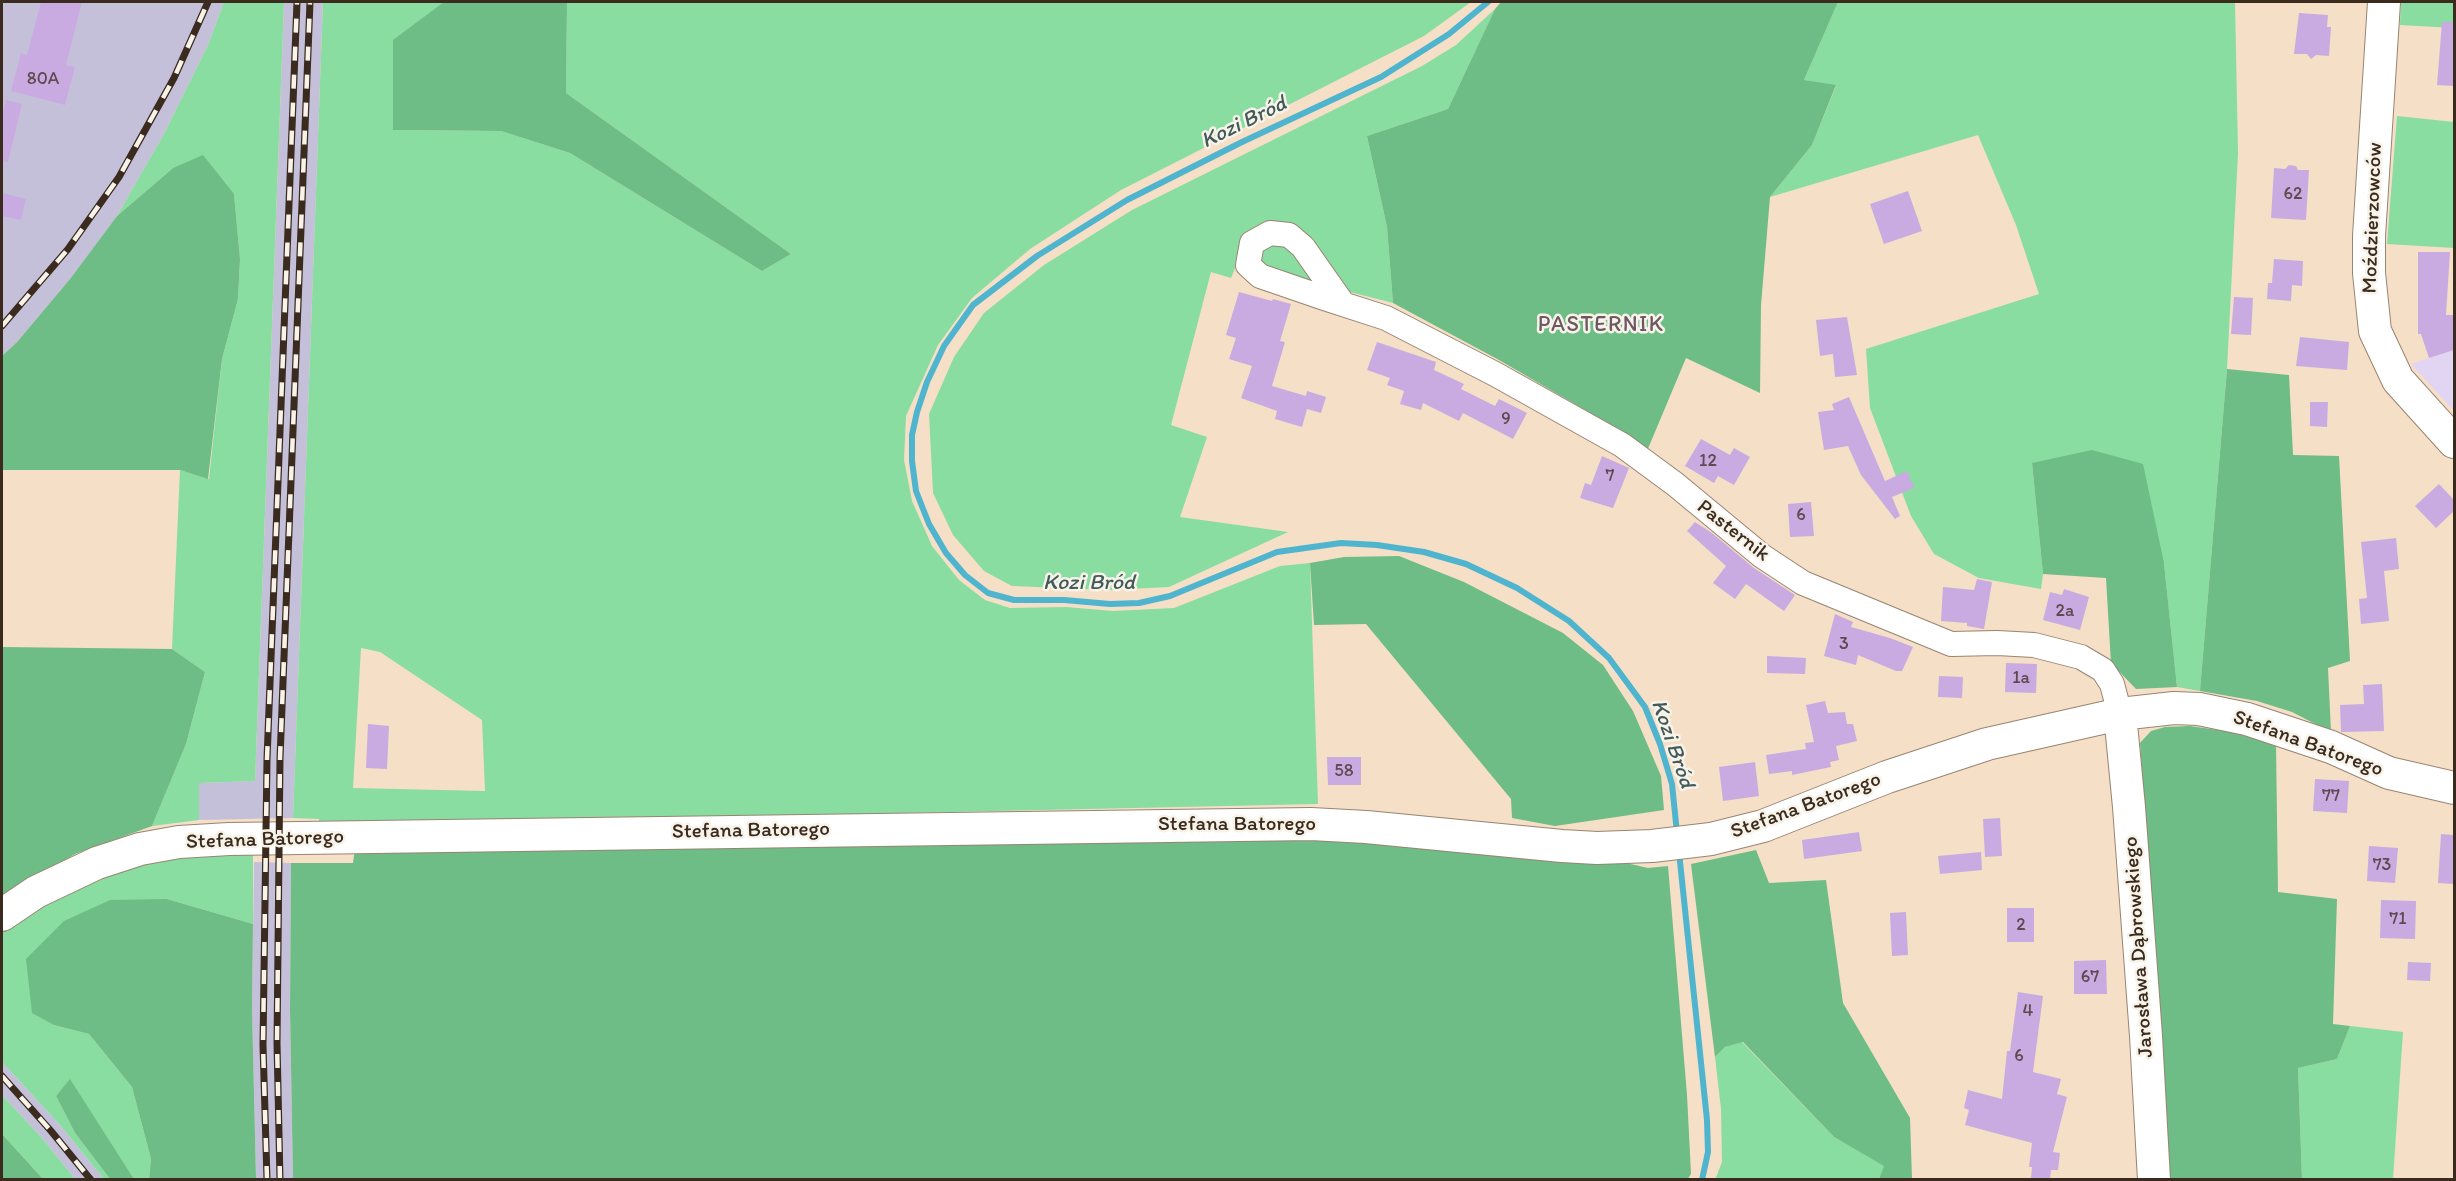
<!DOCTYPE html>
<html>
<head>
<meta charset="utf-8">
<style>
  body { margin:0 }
  #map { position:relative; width:2456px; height:1181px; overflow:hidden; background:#f5dfc6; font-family:Itim,sans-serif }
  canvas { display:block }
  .frame { position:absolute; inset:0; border:3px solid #3b2a1e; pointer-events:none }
</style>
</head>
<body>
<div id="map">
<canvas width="2456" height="1181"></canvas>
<div class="frame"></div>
</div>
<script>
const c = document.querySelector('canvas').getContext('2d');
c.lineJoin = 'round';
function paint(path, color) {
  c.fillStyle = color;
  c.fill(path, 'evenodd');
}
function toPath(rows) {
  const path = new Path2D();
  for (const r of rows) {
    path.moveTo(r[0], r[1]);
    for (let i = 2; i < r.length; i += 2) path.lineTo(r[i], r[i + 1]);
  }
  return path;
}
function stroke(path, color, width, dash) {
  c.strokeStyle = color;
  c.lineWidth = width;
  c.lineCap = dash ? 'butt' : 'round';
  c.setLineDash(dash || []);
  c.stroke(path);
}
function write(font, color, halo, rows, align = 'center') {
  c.font = font + ' Itim,sans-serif';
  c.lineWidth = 5;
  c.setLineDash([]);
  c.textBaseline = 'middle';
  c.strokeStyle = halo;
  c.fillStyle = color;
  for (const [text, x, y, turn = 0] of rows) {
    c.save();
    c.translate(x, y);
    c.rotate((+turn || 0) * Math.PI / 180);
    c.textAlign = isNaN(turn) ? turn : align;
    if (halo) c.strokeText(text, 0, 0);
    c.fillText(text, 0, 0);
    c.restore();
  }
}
const built = toPath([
  [2454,350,2454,411,2411,364]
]);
const industrial = toPath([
  [2,2,224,2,208,45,165,132,117,216,70,279,17,342,2,356],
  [284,2,323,2,293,818,199,820,198,783,255,781],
  [254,862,291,863,290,1009,293,1179,256,1179,252,1008],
  [2,1062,60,1125,104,1179,75,1179,42,1138,2,1095]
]);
const green = toPath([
  [224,2,284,2,255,781,199,783,199,820,152,826,186,744,205,672,172,649,180,470,209,479,222,359,238,299,240,259,234,194,173,168,117,216,165,132,208,45],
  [323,2,444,2,393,130,501,131,570,153,762,271,791,254,566,93,567,2,1471,2,1424,36,1121,190,1030,249,972,298,938,345,906,416,904,460,912,501,932,546,959,580,985,600,1010,608,1066,607,1113,611,1174,608,1280,566,1310,563,1318,804,488,822,319,829,319,819,293,818],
  [361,648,380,652,482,720,485,791,353,788],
  [1838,2,2235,2,2238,153,2227,369,2200,691,2177,687,2164,563,2032,463,2043,574,2041,589,1979,578,1934,554,1911,516,1870,408,1866,349,2039,294,2016,225,1978,135,1770,197,1812,145,1836,86,1804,80],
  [2401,2,2454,2,2454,28,2400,25],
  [1495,9,1448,109,1367,136,1387,227,1393,303,1350,292,1313,243,1248,238,1231,278,1211,272,1171,425,1207,437,1180,517,1288,532,1169,587,1110,590,1012,586,984,571,953,535,933,493,929,414,954,357,984,313,1044,265,1132,210,1422,66,1456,45],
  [2397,116,2454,122,2454,248,2387,244],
  [1284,241,1322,287,1258,263,1262,244],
  [253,849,253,924,167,899,54,1025,89,1034,132,1087,151,1159,149,1179,134,1179,70,1080,56,1096,75,1133,110,1179,104,1179,60,1125,2,1062,2,928,105,872,172,857],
  [2350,1026,2403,1032,2393,1179,2302,1179,2298,1068,2337,1059],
  [1742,1042,1834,1137,1885,1166,1879,1179,1715,1180,1722,1162,1721,1109,1715,1057,1725,1047],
  [2,1095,42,1138,75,1179,43,1179,2,1134]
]);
const forest = toPath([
  [444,2,567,2,566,93,791,254,762,271,570,153,501,131,393,130,393,40],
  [1501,2,1838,2,1804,80,1836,85,1812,145,1770,197,1761,305,1760,393,1686,358,1647,451,1630,436,1499,360,1393,303,1387,227,1367,136,1448,109,1495,9],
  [203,155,234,194,240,259,238,299,222,359,208,479,180,470,2,470,2,356,17,342,70,279,117,216,173,168],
  [2227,369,2289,375,2293,455,2339,456,2350,661,2328,668,2331,732,2292,712,2257,701,2200,691],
  [2092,450,2143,464,2164,563,2177,687,2136,689,2111,663,2106,578,2043,574,2032,463],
  [1399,556,1464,582,1563,633,1603,665,1633,711,1661,776,1664,810,1555,826,1512,818,1511,799,1366,624,1314,625,1310,563,1344,557],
  [2,647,172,649,205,672,186,744,152,826,75,854,2,899],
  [2190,726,2232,732,2276,745,2278,892,2337,899,2333,1024,2350,1026,2337,1059,2298,1068,2302,1179,2169,1179,2154,932,2140,743,2151,731,2165,727],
  [1308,837,1574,862,1626,863,1648,868,1668,866,1687,1095,1691,1174,1687,1180,293,1179,290,1009,291,863,353,863,355,849],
  [1756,850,1769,883,1826,880,1843,1003,1910,1118,1912,1179,1879,1179,1884,1166,1834,1137,1743,1042,1725,1047,1715,1057,1691,864],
  [167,899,253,924,252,1008,256,1179,149,1179,151,1159,132,1087,89,1034,54,1025,32,1013,26,959,64,921,110,900],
  [70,1079,134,1179,110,1179,75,1133,56,1096],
  [2,1134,43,1179,2,1179]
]);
const stream = toPath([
  [1488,2,1449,34,1381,77,1242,142,1127,200,1037,256,973,305,944,346,927,382,917,412,912,435,912,461,916,491,929,524,946,553,965,575,988,593,1014,600,1064,600,1110,604,1139,603,1170,596,1277,552,1341,543,1377,545,1424,552,1466,564,1517,588,1569,621,1609,658,1645,707,1660,744,1672,784,1677,833],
  [1679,852,1707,1120,1708,1152,1702,1180]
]);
const building = toPath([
  [41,2,82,2,66,65,75,67,65,105,11,91,21,53,27,55],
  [2299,13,2328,15,2327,27,2331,27,2329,56,2316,55,2311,59,2307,54,2294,54],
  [2442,22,2454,22,2454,86,2437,85],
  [6,100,22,104,8,162,2,161,2,117],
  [2289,165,2296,166,2298,170,2309,170,2306,220,2271,218,2274,168,2285,169],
  [1908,191,1922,231,1884,244,1870,204],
  [2,193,26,199,21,220,2,216],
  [2418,252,2450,252,2446,315,2454,315,2454,350,2429,358,2421,334,2418,334],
  [2274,259,2303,261,2302,286,2292,285,2291,301,2267,299,2268,283,2272,283],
  [1239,292,1272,301,1273,299,1291,304,1280,341,1285,342,1272,386,1306,396,1307,391,1326,397,1321,413,1307,409,1302,427,1275,419,1277,411,1241,398,1252,366,1229,359,1236,338,1226,335],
  [2234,297,2253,298,2251,335,2231,334],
  [1847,317,1857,375,1835,377,1833,354,1820,356,1816,320],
  [2300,337,2349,342,2347,370,2296,366],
  [1377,342,1436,362,1434,370,1464,384,1461,389,1495,406,1499,399,1527,413,1513,439,1463,413,1459,421,1423,403,1421,410,1400,404,1404,391,1387,385,1390,378,1367,370],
  [1849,397,1885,481,1907,471,1914,488,1892,497,1900,516,1895,519,1861,475,1848,446,1824,450,1818,412,1834,410,1832,404],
  [2310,402,2328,402,2327,427,2310,426],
  [1701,439,1730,455,1734,448,1750,457,1734,485,1718,476,1714,483,1685,466],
  [1602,456,1629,468,1613,508,1580,498,1585,483,1591,485],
  [2439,484,2454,500,2454,511,2436,528,2415,506],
  [1811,502,1814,536,1790,537,1788,504],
  [1695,522,1712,533,1754,568,1795,595,1784,611,1746,584,1735,599,1713,583,1726,566,1687,531],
  [2396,538,2399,569,2384,571,2389,621,2361,624,2359,599,2367,598,2361,542],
  [1977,579,1992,582,1984,629,1967,626,1967,623,1941,621,1943,587,1974,590],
  [2064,589,2089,597,2080,630,2043,620,2050,592,2062,595],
  [1835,614,1853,622,1851,627,1890,638,1913,647,1902,671,1896,671,1858,655,1856,665,1824,656],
  [1767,656,1806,658,1805,674,1767,673],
  [2006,663,2037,664,2036,693,2005,692],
  [1939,676,1963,677,1962,698,1938,697],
  [2382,684,2384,731,2341,732,2340,705,2364,704,2363,685],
  [1825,701,1828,713,1845,712,1847,724,1853,724,1857,741,1836,746,1839,760,1830,762,1831,767,1792,775,1792,771,1769,774,1766,755,1806,749,1805,743,1814,742,1806,705],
  [368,724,389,726,387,769,366,768],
  [1327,757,1361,757,1361,785,1328,785],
  [1755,762,1759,796,1723,801,1719,767],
  [2315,779,2349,781,2347,813,2313,811],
  [2000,818,2002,856,1985,857,1983,819],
  [1859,832,1862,851,1804,859,1802,840],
  [2441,834,2454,835,2454,884,2438,883],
  [2369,846,2398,848,2395,883,2367,881],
  [1981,852,1982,870,1940,874,1938,856],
  [2381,900,2416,901,2415,939,2380,938],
  [2007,908,2034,908,2034,942,2007,942],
  [1906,912,1908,955,1892,956,1890,913],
  [2106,960,2107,994,2074,994,2074,961],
  [2408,962,2431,963,2430,981,2407,980],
  [2018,992,2043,996,2033,1072,2061,1079,2057,1094,2067,1097,2053,1152,2060,1153,2058,1170,2051,1170,2050,1179,2031,1179,2032,1167,2029,1167,2032,1143,1965,1125,1969,1110,1964,1108,1968,1090,2002,1099,2007,1051,2010,1051]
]);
const minor = toPath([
  [1343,304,1303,247,1289,235,1270,233,1252,243,1248,265,1260,276,1327,299,1386,318,1495,374,1622,445,1675,484,1762,556,1803,583,1951,644,1997,643,2034,645,2081,657,2103,670,2112,684,2120,714]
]);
const tertiary = toPath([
  [2384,2,2369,236,2369,273,2375,331,2398,380,2454,442],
  [2120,714,2129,807,2146,1036,2154,1180],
  [2,915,36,892,97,863,140,849,179,842,229,839,1311,824,1366,827,1562,846,1597,848,1652,846,1711,839,1763,826,1887,777,1987,744,2120,714,2174,708,2199,709,2247,719,2331,747,2389,773,2454,788]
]);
const rail = toPath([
  [2,326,68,249,119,177,174,78,208,2],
  [2,1076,51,1131,91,1180],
  [267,1180,263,1045,267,759,297,2],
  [280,1180,277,1043,280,758,310,2]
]);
const numberNames = [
  ["80A",43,79],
  ["62",2293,194],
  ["9",1506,419],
  ["12",1708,461],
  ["7",1610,476],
  ["6",1801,515],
  ["2a",2065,611],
  ["3",1844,644],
  ["1a",2021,678],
  ["58",1344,771],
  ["77",2331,796],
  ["73",2382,865],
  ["71",2398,919],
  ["2",2021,925],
  ["67",2090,977],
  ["4",2028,1011],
  ["6",2019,1056]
];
const streetNames = [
  ["Moździerzowców",2373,218,-88],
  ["Pasternik",1733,531,38],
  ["Stefana Batorego",2308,744,20],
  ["Stefana Batorego",1806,806,-20],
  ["Stefana Batorego",1237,825],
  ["Stefana Batorego",751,831,-1],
  ["Stefana Batorego",265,840,-2],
  ["Jarosława Dąbrowskiego",2139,947,-94]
];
const waterNames = [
  ["Kozi Bród",1244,123,-26],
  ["Kozi Bród",1089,583],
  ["Kozi Bród",1672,744,71]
];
const neighbourhoodNames = [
  ["PASTERNIK",1601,325]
];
paint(built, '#e2d4f3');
paint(industrial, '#c5c0da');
paint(green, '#89dda0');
paint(forest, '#6ebc86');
stroke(stream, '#4fb4cd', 6);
paint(building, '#c9abe2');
stroke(minor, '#988472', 26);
stroke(tertiary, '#988472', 34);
stroke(minor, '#fff', 24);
stroke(tertiary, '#fff', 32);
stroke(rail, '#3b2a1e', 7);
stroke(rail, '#f7f3e8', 4.5, [14]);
write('18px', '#5e4a4f', null, numberNames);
write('21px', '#3b2a1e', '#f7f3e8', streetNames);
write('italic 22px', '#425a5b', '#f7f3e8', waterNames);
c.letterSpacing = '1.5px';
write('22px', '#6d5763', '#f7f3e8', neighbourhoodNames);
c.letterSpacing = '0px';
</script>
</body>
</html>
